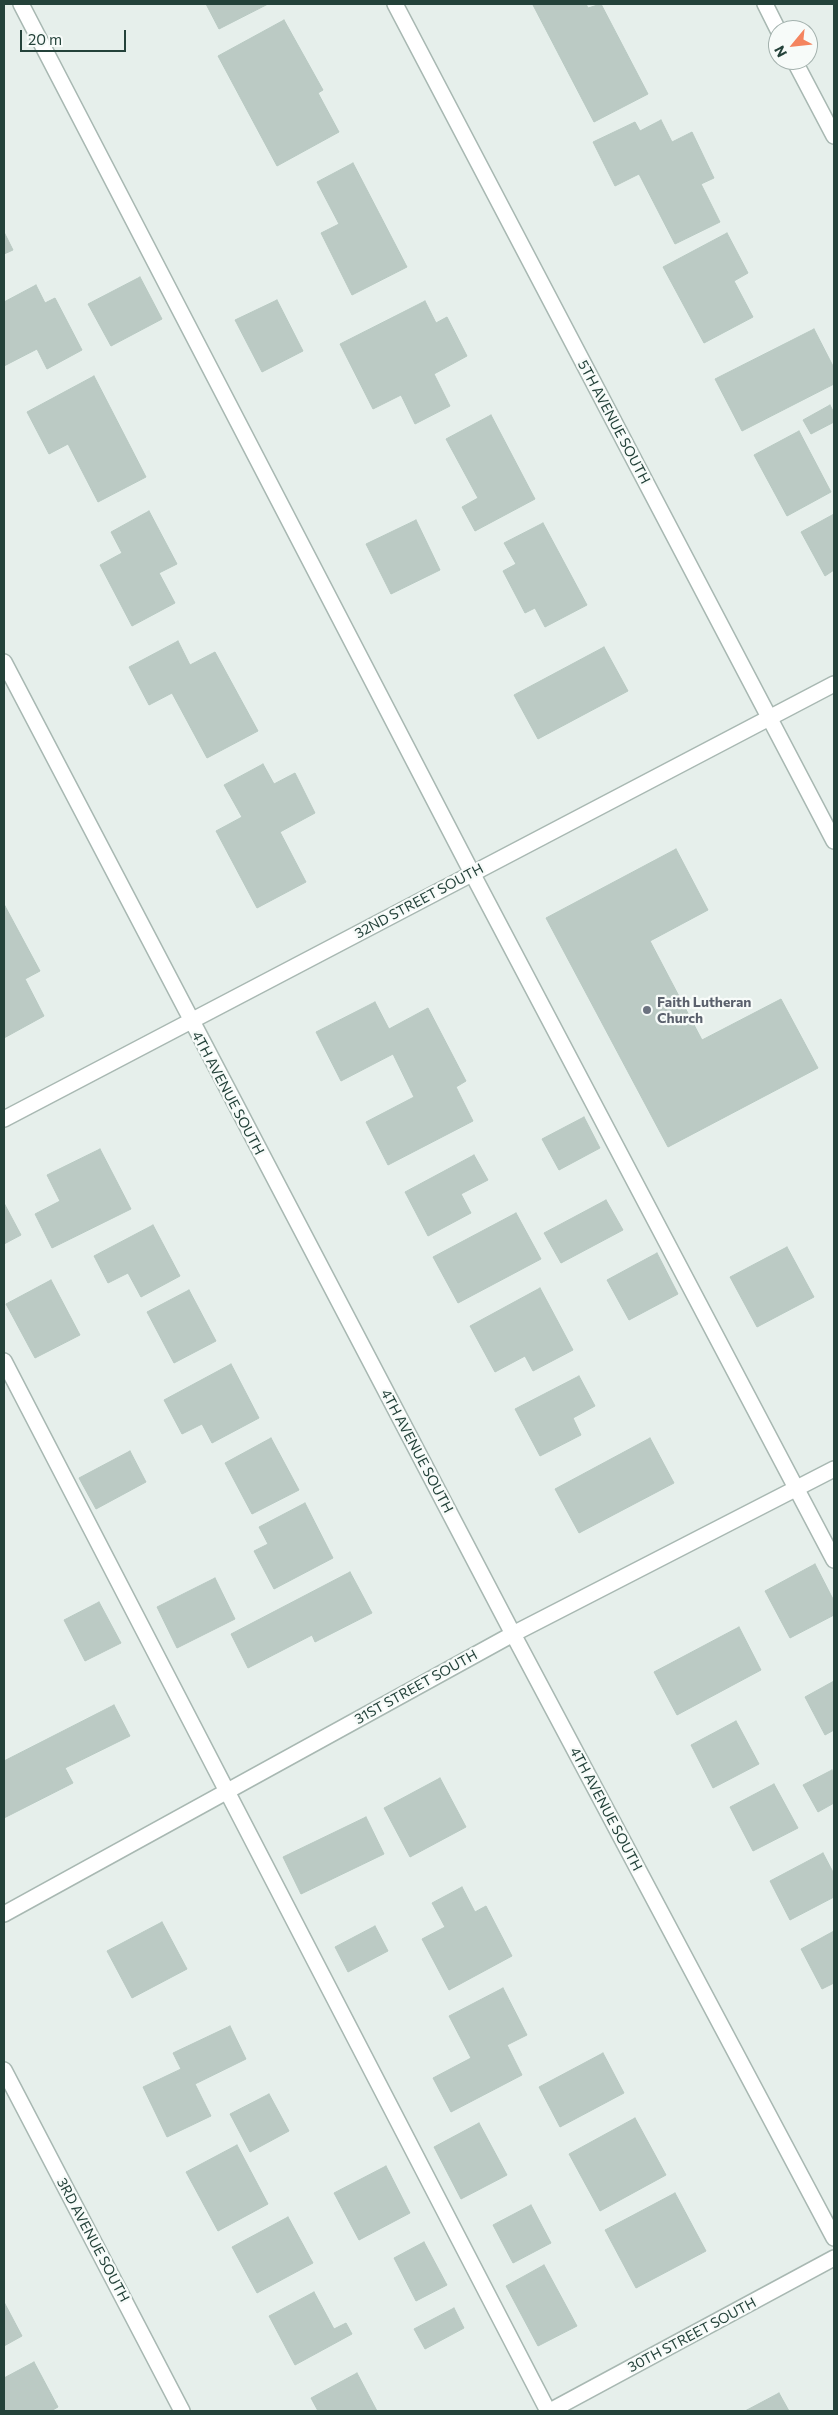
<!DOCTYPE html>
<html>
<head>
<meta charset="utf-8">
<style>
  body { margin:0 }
  #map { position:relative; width:838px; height:2415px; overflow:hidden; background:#e6efeb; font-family:Commissioner,sans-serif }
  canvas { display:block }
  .frame { position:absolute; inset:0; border:5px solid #24423a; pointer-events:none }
  .north { position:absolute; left:768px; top:20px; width:50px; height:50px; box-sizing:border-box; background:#f7fbf9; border:1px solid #a3b1ad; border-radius:50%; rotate:242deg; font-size:14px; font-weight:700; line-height:20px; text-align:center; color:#24423a }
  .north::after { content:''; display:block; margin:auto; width:18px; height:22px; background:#f4845f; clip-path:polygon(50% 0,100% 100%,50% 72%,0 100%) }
  .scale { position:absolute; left:20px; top:30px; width:106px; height:22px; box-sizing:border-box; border:2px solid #24423a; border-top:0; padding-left:6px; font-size:15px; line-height:18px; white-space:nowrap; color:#24423a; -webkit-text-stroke:4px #f7fbf9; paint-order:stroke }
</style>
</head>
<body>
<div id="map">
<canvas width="838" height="2415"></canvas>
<div class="frame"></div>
<div class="north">N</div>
<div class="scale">20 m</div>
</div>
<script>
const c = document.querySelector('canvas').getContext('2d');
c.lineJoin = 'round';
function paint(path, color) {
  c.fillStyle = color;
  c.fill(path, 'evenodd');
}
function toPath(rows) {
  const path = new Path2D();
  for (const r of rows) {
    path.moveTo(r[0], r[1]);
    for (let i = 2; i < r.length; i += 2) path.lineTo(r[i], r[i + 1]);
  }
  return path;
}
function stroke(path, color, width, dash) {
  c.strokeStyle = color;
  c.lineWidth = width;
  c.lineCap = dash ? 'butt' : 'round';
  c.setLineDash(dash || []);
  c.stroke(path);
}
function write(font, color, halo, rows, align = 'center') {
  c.font = font + ' Commissioner,sans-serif';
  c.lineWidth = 4.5;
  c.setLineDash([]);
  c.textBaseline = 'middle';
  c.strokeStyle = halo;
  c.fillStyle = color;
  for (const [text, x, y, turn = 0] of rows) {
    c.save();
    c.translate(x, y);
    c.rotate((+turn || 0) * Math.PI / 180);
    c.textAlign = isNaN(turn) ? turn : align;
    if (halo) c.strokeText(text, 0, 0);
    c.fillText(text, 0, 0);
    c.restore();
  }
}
const building = toPath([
  [206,4,268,4,219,29,206,4],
  [536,4,586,4,588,8,601,4,648,94,594,122,533,5,536,4],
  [284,20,323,90,318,93,339,132,277,166,218,56,284,20],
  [661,120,672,142,692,132,714,178,701,184,720,222,675,244,639,174,615,186,593,142,635,122,640,131,661,120],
  [353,163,407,267,352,295,321,233,339,224,317,182,353,163],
  [4,232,13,250,4,254,4,232],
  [727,233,748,273,734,281,753,317,704,343,663,267,727,233],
  [140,277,162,319,111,346,88,304,140,277],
  [36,285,45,303,55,298,82,350,47,369,37,349,4,366,4,302,36,285],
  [277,300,303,351,262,372,235,320,277,300],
  [425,301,436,323,447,317,467,356,434,374,450,406,415,424,401,395,373,409,340,344,425,301],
  [814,329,834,368,834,384,742,431,715,379,814,329],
  [94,376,146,477,98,502,68,444,49,454,27,412,94,376],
  [830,405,834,413,834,422,811,434,803,420,830,405],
  [491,415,535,499,475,531,462,507,478,498,446,439,491,415],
  [799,431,831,492,787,516,754,455,799,431],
  [149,511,177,564,159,573,175,603,132,626,100,565,122,553,111,532,149,511],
  [834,514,834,570,825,576,801,532,834,514],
  [416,520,440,570,391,594,366,544,416,520],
  [543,523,587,605,545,627,535,608,525,613,503,571,516,564,504,543,543,523],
  [178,641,190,665,215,652,258,731,207,758,172,693,149,705,129,667,178,641],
  [604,647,628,691,538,739,514,695,604,647],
  [263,764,274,784,295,773,315,813,280,832,306,882,257,908,216,831,242,817,224,785,263,764],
  [676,849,708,910,650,941,702,1040,781,999,818,1068,668,1147,546,918,676,849],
  [5,906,40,971,25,979,44,1016,4,1038,5,906],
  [375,1002,389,1029,428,1008,466,1081,456,1087,473,1121,388,1165,366,1122,414,1097,393,1054,341,1081,316,1032,375,1002],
  [584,1117,600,1148,559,1170,542,1139,584,1117],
  [100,1149,131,1209,52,1248,35,1214,60,1201,47,1175,100,1149],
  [474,1155,488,1180,461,1194,471,1213,428,1236,405,1192,474,1155],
  [606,1200,623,1230,561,1263,544,1233,606,1200],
  [4,1203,21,1235,4,1244,4,1203],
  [516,1213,541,1259,458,1303,433,1257,516,1213],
  [153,1225,180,1276,141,1297,128,1273,108,1283,94,1256,153,1225],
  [787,1247,814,1297,757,1327,730,1277,787,1247],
  [657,1253,678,1294,629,1320,607,1280,657,1253],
  [51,1280,80,1335,35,1358,6,1304,51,1280],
  [540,1288,573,1350,533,1371,525,1356,495,1372,470,1326,540,1288],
  [189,1290,216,1341,174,1363,147,1312,189,1290],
  [231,1364,259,1418,212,1443,202,1424,182,1434,164,1400,231,1364],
  [579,1376,595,1406,573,1418,581,1435,540,1456,515,1409,579,1376],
  [271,1438,299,1490,252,1514,225,1463,271,1438],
  [650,1438,674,1483,579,1533,555,1489,650,1438],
  [130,1451,146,1482,96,1509,79,1478,130,1451],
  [305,1503,333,1558,274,1589,254,1551,268,1544,259,1527,305,1503],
  [815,1564,834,1601,834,1615,790,1638,765,1591,815,1564],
  [350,1572,372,1613,315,1642,312,1635,248,1668,231,1634,350,1572],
  [215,1578,235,1619,177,1648,157,1607,215,1578],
  [99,1602,121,1643,85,1661,64,1620,99,1602],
  [739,1627,761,1670,677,1715,654,1672,739,1627],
  [834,1681,834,1730,825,1735,805,1697,834,1681],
  [114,1705,130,1736,65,1768,73,1783,4,1818,4,1761,114,1705],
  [736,1721,759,1764,713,1788,691,1745,736,1721],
  [832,1770,834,1775,834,1803,818,1812,803,1785,832,1770],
  [440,1778,466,1827,410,1857,384,1808,440,1778],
  [774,1784,798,1828,753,1851,730,1807,774,1784],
  [366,1817,384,1854,301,1894,283,1857,366,1817],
  [823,1853,834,1874,834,1897,790,1920,770,1881,823,1853],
  [462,1887,475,1912,486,1906,512,1956,449,1990,422,1939,445,1927,432,1903,462,1887],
  [162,1922,187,1969,132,1998,107,1951,162,1922],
  [375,1926,388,1951,348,1972,335,1947,375,1926],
  [834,1931,834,1983,822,1989,801,1949,834,1931],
  [503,1988,527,2035,507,2045,522,2075,451,2112,433,2078,471,2058,449,2016,503,1988],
  [230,2026,246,2059,195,2084,211,2116,167,2137,143,2087,181,2069,173,2053,230,2026],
  [603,2053,624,2093,560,2127,539,2087,603,2053],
  [269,2094,289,2131,250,2152,230,2114,269,2094],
  [635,2118,666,2175,600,2211,569,2154,635,2118],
  [479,2123,507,2175,461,2199,434,2147,479,2123],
  [237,2145,268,2204,218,2231,186,2172,237,2145],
  [386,2166,410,2213,359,2240,334,2193,386,2166],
  [675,2193,706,2251,636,2288,605,2230,675,2193],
  [531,2205,551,2243,513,2263,493,2225,531,2205],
  [288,2217,313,2263,257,2293,232,2247,288,2217],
  [424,2242,447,2285,416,2301,394,2258,424,2242],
  [544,2265,577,2326,538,2346,506,2286,544,2265],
  [314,2292,334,2329,346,2323,352,2334,295,2365,269,2316,314,2292],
  [4,2302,22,2336,4,2346,4,2302],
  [454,2308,464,2328,425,2349,414,2329,454,2308],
  [34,2362,58,2407,51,2411,4,2411,4,2378,34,2362],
  [357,2373,377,2411,318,2411,311,2398,357,2373],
  [779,2393,789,2411,745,2411,779,2393]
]);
const lane = toPath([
  [21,4,472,873,834,1560],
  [765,4,778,30],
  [794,60,834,136],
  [4,1361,548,2411]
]);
const street = toPath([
  [395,4,834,841],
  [4,662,513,1634,834,2238],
  [4,1119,834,684],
  [4,1914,513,1634,834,1469],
  [4,2070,182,2411],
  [550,2411,834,2258]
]);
const markers = [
  [647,1010,5,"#6b7280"]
];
const streetNames = [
  ["5TH AVENUE SOUTH",614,422,62],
  ["32ND STREET SOUTH",419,901,-28],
  ["4TH AVENUE SOUTH",228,1093,62],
  ["4TH AVENUE SOUTH",417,1451,62],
  ["31ST STREET SOUTH",416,1687,-29],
  ["4TH AVENUE SOUTH",606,1809,62],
  ["3RD AVENUE SOUTH",93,2240,62],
  ["30TH STREET SOUTH",692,2335,-28]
];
const worshipNames = [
  ["Faith Lutheran",657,1002],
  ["Church",657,1018]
];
paint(building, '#bbcac4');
stroke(building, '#b8c9c2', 1);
stroke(lane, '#a8b8b2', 18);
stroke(street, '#a8b8b2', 18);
stroke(lane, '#fff', 15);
stroke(street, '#fff', 15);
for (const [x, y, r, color] of markers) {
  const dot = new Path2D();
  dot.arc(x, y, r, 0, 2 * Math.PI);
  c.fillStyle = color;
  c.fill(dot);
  stroke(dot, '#f7fbf9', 2);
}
write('14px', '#24423a', '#f7fbf9', streetNames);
write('bold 14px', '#5b616d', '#f7fbf9', worshipNames, 'left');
</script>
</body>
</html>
